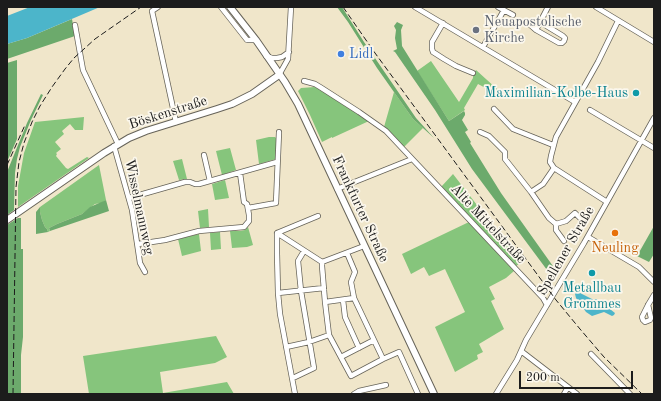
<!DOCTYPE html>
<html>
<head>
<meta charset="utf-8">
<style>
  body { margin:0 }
  #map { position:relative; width:661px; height:401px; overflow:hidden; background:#f0e6ca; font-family:"Old Standard TT",serif }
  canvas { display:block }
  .frame { position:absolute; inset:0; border:8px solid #1c1c1c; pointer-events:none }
  .scale { position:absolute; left:519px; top:371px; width:114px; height:18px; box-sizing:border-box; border:2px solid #1c1c1c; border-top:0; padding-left:5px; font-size:12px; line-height:14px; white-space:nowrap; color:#1c1c1c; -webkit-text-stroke:3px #fbf7ec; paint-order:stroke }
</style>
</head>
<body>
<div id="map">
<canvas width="661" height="401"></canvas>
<div class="frame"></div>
<div class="scale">200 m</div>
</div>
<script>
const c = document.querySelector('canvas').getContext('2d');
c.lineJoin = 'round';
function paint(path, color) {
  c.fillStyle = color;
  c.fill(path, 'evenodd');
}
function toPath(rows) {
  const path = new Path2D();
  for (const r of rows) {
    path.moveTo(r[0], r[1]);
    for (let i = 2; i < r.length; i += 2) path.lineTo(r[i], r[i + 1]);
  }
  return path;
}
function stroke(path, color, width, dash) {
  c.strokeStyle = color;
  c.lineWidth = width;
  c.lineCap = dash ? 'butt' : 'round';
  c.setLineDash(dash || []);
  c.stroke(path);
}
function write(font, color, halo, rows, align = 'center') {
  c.font = font + ' "Old Standard TT",serif';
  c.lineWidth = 3.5;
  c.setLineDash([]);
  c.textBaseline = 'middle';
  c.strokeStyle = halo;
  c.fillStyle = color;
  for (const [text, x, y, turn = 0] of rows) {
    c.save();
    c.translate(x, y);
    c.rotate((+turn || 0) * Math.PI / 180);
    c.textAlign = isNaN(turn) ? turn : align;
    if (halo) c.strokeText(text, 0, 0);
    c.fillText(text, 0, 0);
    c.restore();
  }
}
const green = toPath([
  [431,61,459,102,473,78,473,75,476,70,497,89,495,93,478,84,464,108,465,110,449,121,417,71],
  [315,87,331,95,369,121,332,138,332,137,322,142,310,115,298,91,301,88],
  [394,92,413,119,423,128,403,148,384,127],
  [84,117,83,130,75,130,70,124,62,131,64,134,55,142,61,149,56,153,57,154,56,156,66,168,68,169,87,157,89,158,18,207,18,186,24,153,35,122],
  [269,137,275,137,277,139,276,159,259,164,256,140],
  [230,148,236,170,222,175,216,151],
  [182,159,187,179,179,180,173,161],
  [99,165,106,200,101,203,95,204,82,214,57,224,49,228,50,231,48,232,47,229,45,227,42,220,40,212,40,207],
  [453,174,521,262,515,267,441,187],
  [225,180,229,198,215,200,212,184],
  [208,209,209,227,200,228,198,211],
  [469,222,514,271,506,278,489,287,495,299,491,301,504,329,479,344,483,352,477,355,478,359,455,372,435,327,465,312,445,269,429,276,424,267,411,274,402,254],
  [248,227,253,245,247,247,232,248,230,231,240,231,245,230],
  [220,232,221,249,211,250,210,233],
  [199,234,201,251,182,256,178,239],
  [216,336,227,357,215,363,160,372,163,393,227,382,234,394,89,394,83,356]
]);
const forest = toPath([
  [337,7,342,7,364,42,416,118,434,138,413,119,377,68,348,22],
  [72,19,75,36,7,59,7,44,27,38],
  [397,22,403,25,401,30,402,46,449,121,464,111,465,113,465,115,462,120,468,130,465,132,471,142,470,143,501,193,555,269,550,274,472,169,435,110,395,52,393,51,397,49,395,38,396,30,394,26],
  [17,60,17,139,7,162,7,63],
  [41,94,43,95,31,120,20,147,17,159,15,173,14,210,7,215,7,172,27,123],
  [106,200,109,211,50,231,49,228,57,224,82,214,90,207],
  [40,207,40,212,42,220,45,227,47,229,48,232,36,234,36,212],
  [18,218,21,218,21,249,23,249,23,337,21,355,21,394,7,394,7,225],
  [654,226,654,254,649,262,637,256]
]);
const water = toPath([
  [30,7,100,7,27,38,7,44,7,16],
  [577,292,578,292,594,300,596,299,607,305,606,306,615,313,614,315,612,316,604,312,592,316,586,312,576,298,575,294]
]);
const minor = toPath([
  [158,7,152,11,176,122],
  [221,7,247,40,256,40],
  [415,7,575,102],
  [498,7,513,15],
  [596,7,654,42],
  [540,22,563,36,565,38,564,41,562,43,559,43,536,30,548,7],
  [443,23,432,42,432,49,433,52,444,59,456,66,473,73],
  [528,23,536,30],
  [75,25,83,70,118,144],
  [483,47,504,10],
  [266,56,272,58,277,58,282,57,289,52],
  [279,75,288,59,291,7],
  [304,81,315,84,320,87,359,112,386,131,543,298,547,305],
  [494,109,513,129,553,145],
  [590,110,654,148],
  [480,132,489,136,505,152,505,159,531,192,549,218,556,224,556,230,564,241],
  [114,146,132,210,140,263,145,272],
  [204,155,210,181],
  [337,189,412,159],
  [531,192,543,184,554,168],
  [129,198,185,182,190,182,195,184,199,184,277,162],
  [607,202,554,168,550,162,551,156,556,137,598,62,618,21],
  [248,208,276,203,279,132],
  [556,224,566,221,575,213,584,222,578,230],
  [277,233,322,262],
  [588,237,639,267,654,282],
  [138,244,165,240,199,231,244,227,249,221,249,215,247,204,244,202,240,173],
  [364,246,322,262,322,266,325,302,329,335,351,376,383,359,399,352,418,394],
  [347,253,355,272,351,282,354,298],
  [278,293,324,288],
  [343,300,345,317,359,348],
  [325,302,354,298,383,359],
  [648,305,651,318,650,320,645,322,643,320,642,317,648,305,654,295],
  [286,347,309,342,329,335],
  [521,351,577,394],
  [591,354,630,394],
  [341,357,374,340],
  [293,378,314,368,301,291,298,261,304,251],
  [295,394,280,314,278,293,277,253,277,233,318,216],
  [354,394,359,391,386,385],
  [496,394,517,360,526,340,584,243,654,118],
  [564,394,568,387]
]);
const major = toPath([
  [230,7,256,40,285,82,298,104,434,394],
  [7,220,104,153,129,138,146,131,217,109,232,104,252,94,279,75]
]);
const rail = toPath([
  [343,7,375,53,556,300,580,329,604,357,642,394],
  [7,165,25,125],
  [13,394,16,187,19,162,24,143,32,122,40,106,52,87,65,69,74,58,95,39,141,7]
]);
const markers = [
  [476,30,4,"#6b7280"],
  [341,54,4,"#3f7fe0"],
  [636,93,4,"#0f9aa8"],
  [615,233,4,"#e8710a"],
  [592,273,4,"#0f9aa8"]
];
const worshipNames = [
  ["Neuapostolische",484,22],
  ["Kirche",484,38]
];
const shopNames = [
  ["Lidl",349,54]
];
const cultureNames = [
  ["Maximilian-Kolbe-Haus",628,93],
  ["Metallbau",592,288,"center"],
  ["Grommes",592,304,"center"]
];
const streetNames = [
  ["Böskenstraße",168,113,-18],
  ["Wisselmannweg",139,207,78],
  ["Frankfurter Straße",360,209,65],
  ["Alte Mittelstraße",488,224,47],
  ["Spellener Straße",566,251,-60]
];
const foodNames = [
  ["Neuling",615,248]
];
paint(green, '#86c57c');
paint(forest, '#6caa6c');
paint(water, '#4cb5ca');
stroke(minor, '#666359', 6);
stroke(major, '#666359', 8);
stroke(minor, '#fff', 4.5);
stroke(major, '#fff', 6);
stroke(rail, '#1c1c1c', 1, [6, 3]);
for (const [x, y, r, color] of markers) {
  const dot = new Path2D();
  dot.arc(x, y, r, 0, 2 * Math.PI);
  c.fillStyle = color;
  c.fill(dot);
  stroke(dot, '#fbf7ec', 1.5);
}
write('14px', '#5b616d', '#fbf7ec', worshipNames, 'left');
write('14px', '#366cbe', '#fbf7ec', shopNames, 'left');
write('14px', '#0d838f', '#fbf7ec', cultureNames, 'right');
write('14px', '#1c1c1c', '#fbf7ec', streetNames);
write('14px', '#c56008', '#fbf7ec', foodNames);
</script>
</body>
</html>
